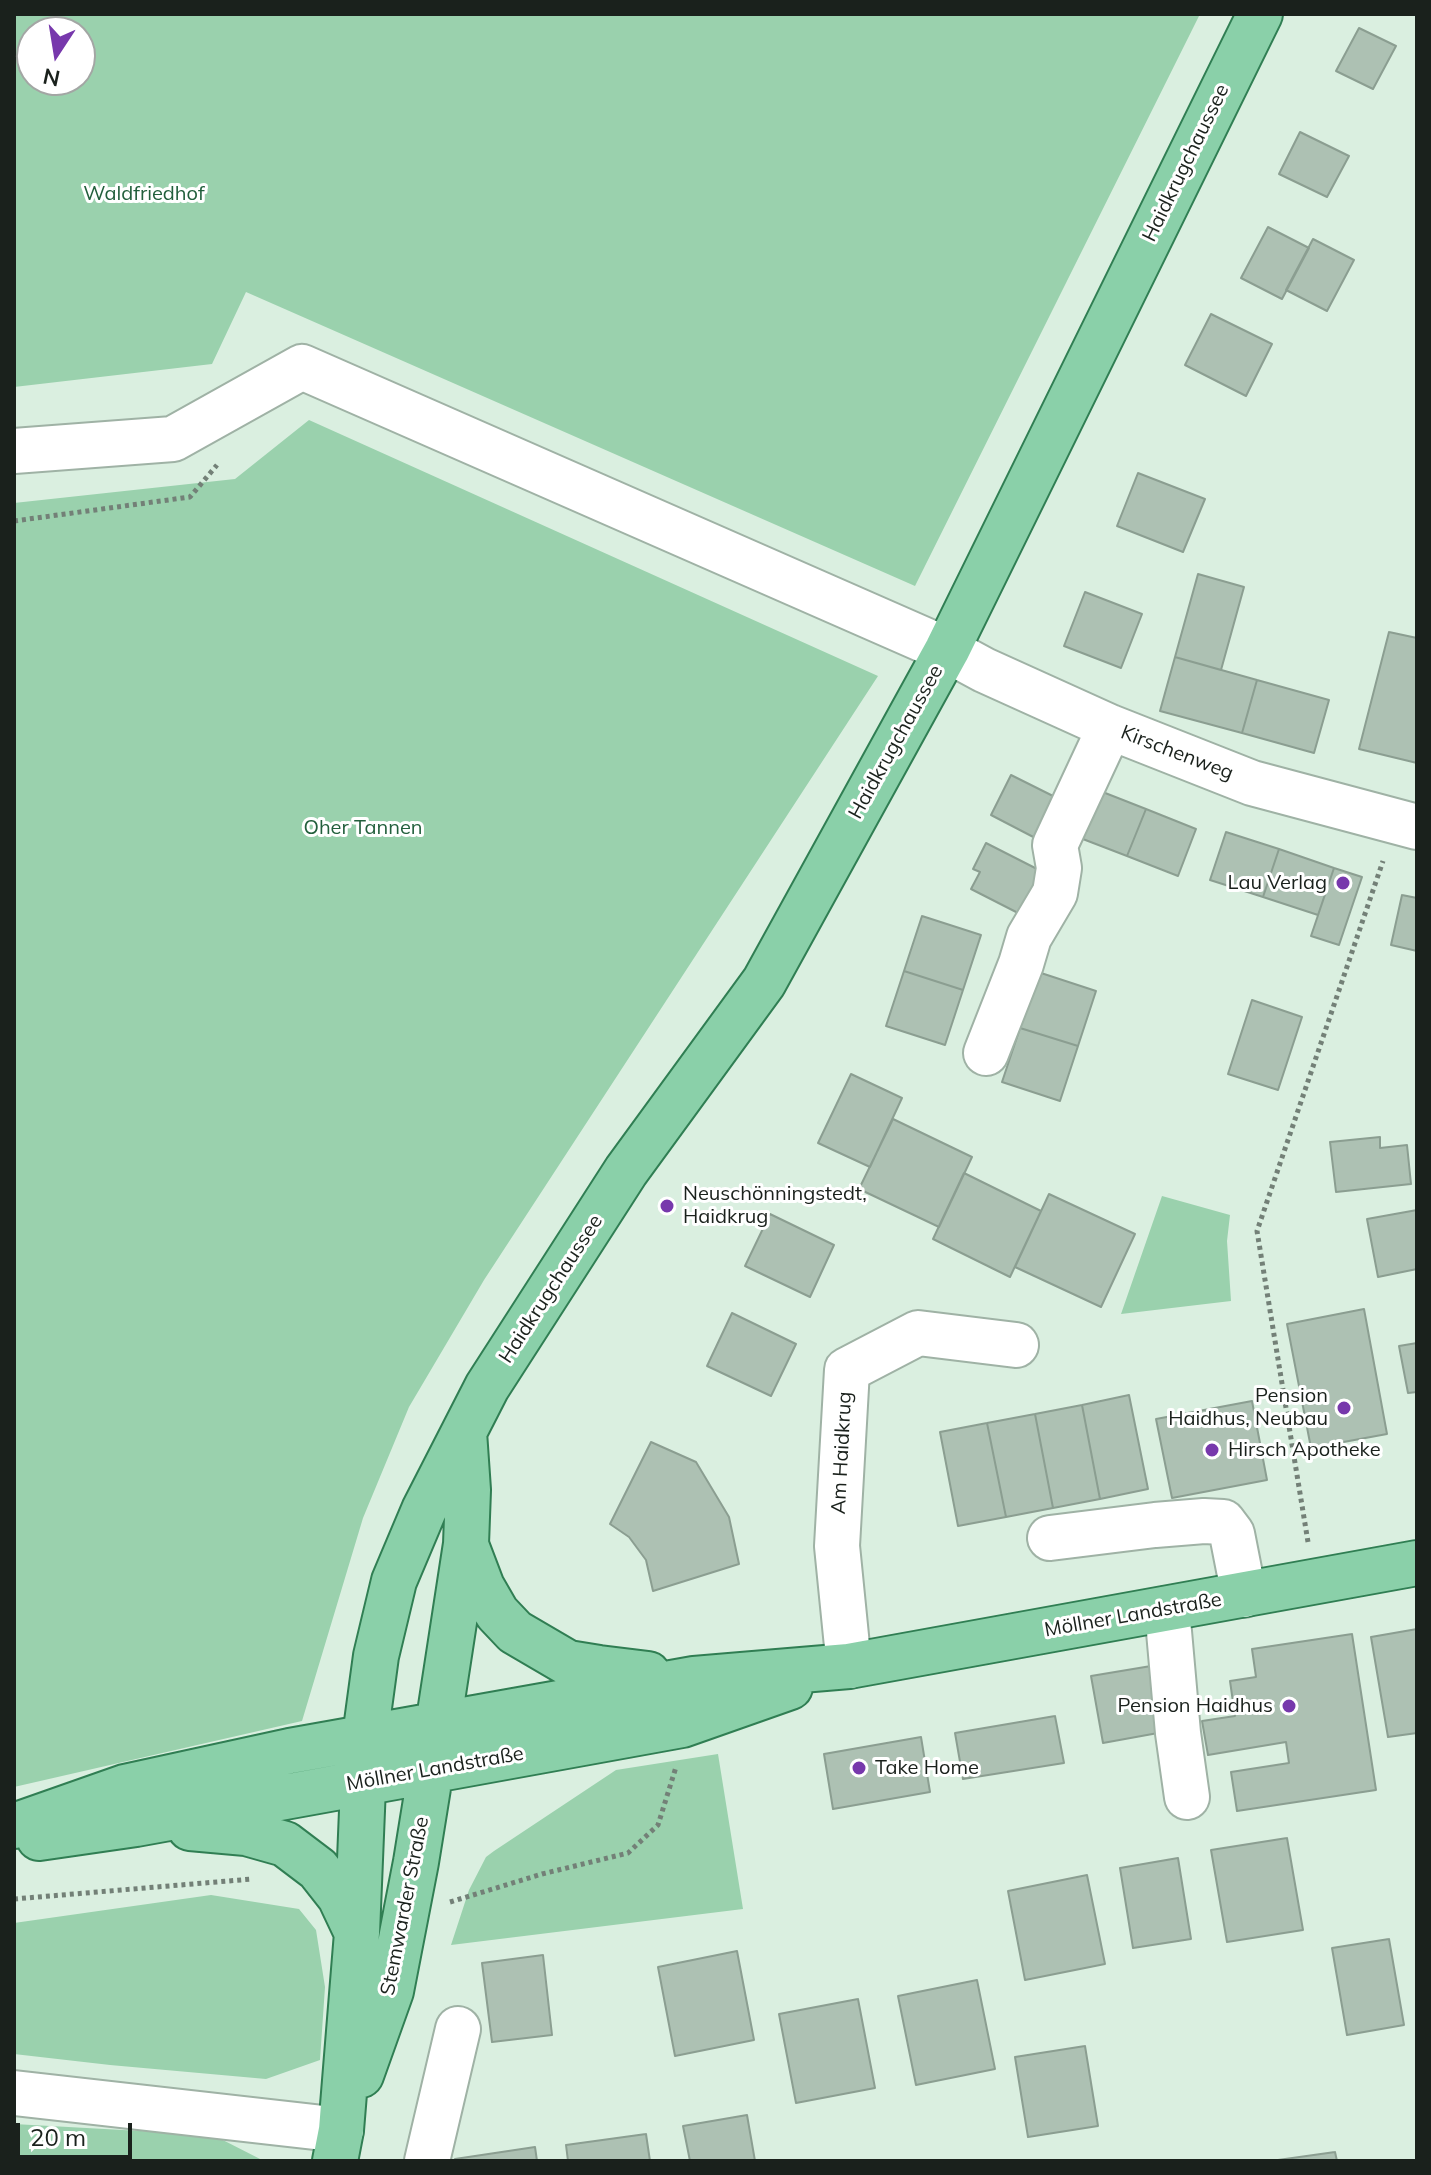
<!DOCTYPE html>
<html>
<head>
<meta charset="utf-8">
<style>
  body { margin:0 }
  #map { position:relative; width:1431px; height:2175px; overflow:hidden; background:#daefe0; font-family:Mulish,sans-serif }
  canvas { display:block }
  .frame { position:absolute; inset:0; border:16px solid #1a211c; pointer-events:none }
  .north { position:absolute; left:16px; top:16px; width:80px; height:80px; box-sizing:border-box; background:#fff; border:2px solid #a3a6a4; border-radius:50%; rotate:192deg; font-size:22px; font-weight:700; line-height:32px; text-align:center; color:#1a211c }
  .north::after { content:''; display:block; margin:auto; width:28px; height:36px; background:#7738ac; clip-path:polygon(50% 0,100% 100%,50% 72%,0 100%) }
  .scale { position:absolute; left:16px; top:2123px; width:116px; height:36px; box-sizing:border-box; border:4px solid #1a211c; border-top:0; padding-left:10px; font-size:24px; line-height:28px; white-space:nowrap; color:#1a211c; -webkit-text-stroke:6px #fff; paint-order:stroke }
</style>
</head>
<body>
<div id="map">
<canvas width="1431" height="2175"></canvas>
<div class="frame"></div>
<div class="north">N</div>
<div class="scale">20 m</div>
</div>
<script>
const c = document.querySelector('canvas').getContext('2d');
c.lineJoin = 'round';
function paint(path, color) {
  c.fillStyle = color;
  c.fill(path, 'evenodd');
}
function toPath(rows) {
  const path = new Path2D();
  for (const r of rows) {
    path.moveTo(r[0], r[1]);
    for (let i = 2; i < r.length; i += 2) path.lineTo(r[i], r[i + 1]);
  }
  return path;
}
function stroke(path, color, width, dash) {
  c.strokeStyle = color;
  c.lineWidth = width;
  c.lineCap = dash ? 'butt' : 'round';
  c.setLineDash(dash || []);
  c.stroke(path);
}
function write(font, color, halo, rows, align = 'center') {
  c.font = font + ' Mulish,sans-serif';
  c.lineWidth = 6;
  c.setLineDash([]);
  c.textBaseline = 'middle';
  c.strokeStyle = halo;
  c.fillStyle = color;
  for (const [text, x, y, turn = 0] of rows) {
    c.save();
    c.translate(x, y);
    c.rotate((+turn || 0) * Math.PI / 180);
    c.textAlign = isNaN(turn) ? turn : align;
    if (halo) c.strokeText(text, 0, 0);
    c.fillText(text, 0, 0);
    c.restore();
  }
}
const green = toPath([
  [14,14,1200,14,915,586,246,292,212,364,14,387],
  [32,32,80,32,80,80,32,80],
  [309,420,878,676,484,1280,409,1407,363,1518,302,1721,14,1787,14,503,235,479],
  [1162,1196,1230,1215,1227,1241,1231,1301,1121,1314],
  [718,1754,743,1909,451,1945,469,1890,486,1857,494,1851,616,1770],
  [211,1895,299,1909,316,1930,325,1987,320,2060,266,2079,110,2065,14,2054,14,1923],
  [14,2124,213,2135,264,2161,14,2161]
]);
const building = toPath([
  [1359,28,1396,46,1373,89,1336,71,1359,28],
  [1300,132,1349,156,1327,197,1279,174,1300,132],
  [1268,227,1309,248,1282,299,1241,278,1268,227],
  [1313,239,1354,260,1327,311,1286,290,1313,239],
  [1211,314,1272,344,1246,396,1185,365,1211,314],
  [1138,473,1205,499,1183,552,1117,526,1138,473],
  [1198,574,1244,587,1221,670,1175,657,1198,574],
  [1085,592,1142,614,1121,668,1064,646,1085,592],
  [1389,632,1417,638,1417,763,1359,749,1389,632],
  [1175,657,1257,680,1242,733,1160,711,1175,657],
  [1257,680,1329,700,1314,753,1242,733,1257,680],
  [1011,775,1061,800,1041,841,991,815,1011,775],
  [1095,789,1146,809,1127,856,1075,836,1095,789],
  [1146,809,1196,829,1178,876,1127,856,1146,809],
  [1226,832,1279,849,1263,897,1210,880,1226,832],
  [986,843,1041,871,1020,914,971,889,980,872,973,869,986,843],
  [1279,849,1334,868,1318,915,1263,897,1279,849],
  [1334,868,1362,877,1339,945,1311,936,1334,868],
  [1402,895,1417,898,1417,951,1391,945,1402,895],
  [922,916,981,935,963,990,904,971,922,916],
  [904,971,963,990,945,1045,886,1026,904,971],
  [1038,972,1096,991,1078,1046,1020,1028,1038,972],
  [1252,1000,1302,1017,1278,1090,1228,1074,1252,1000],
  [1020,1028,1078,1046,1060,1101,1002,1082,1020,1028],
  [851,1074,902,1098,870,1167,818,1143,851,1074],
  [893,1119,972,1157,939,1227,859,1189,893,1119],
  [1380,1137,1380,1148,1407,1145,1411,1184,1336,1192,1330,1142,1380,1137],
  [964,1173,1041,1211,1010,1277,933,1239,964,1173],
  [1049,1194,1135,1234,1101,1307,1015,1267,1049,1194],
  [1417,1210,1417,1269,1378,1277,1367,1219,1417,1210],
  [770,1214,834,1245,810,1297,745,1266,770,1214],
  [1364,1309,1387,1434,1311,1448,1287,1324,1364,1309],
  [732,1313,796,1344,771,1396,707,1366,732,1313],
  [1417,1343,1417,1392,1408,1393,1399,1346,1417,1343],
  [1129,1395,1148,1489,1100,1499,1082,1405,1129,1395],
  [1252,1401,1267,1480,1172,1498,1156,1419,1252,1401],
  [1082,1405,1100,1499,1053,1508,1035,1414,1082,1405],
  [1035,1414,1053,1508,1006,1517,987,1423,1035,1414],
  [987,1423,1006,1517,958,1526,940,1432,987,1423],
  [651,1442,696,1462,729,1517,739,1564,653,1591,646,1560,629,1537,610,1524,651,1442],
  [1417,1629,1417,1733,1388,1737,1371,1637,1417,1629],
  [1352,1634,1376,1790,1237,1811,1231,1772,1289,1763,1286,1742,1208,1755,1202,1721,1235,1716,1230,1681,1256,1677,1252,1649,1352,1634],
  [1157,1665,1169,1731,1103,1743,1091,1676,1157,1665],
  [1055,1716,1064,1763,963,1779,955,1733,1055,1716],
  [921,1737,930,1792,833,1809,824,1754,921,1737],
  [1287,1838,1303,1930,1227,1942,1211,1850,1287,1838],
  [1178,1858,1191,1939,1133,1948,1120,1868,1178,1858],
  [1087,1875,1105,1964,1025,1980,1008,1891,1087,1875],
  [1389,1939,1404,2025,1347,2035,1332,1948,1389,1939],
  [737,1951,754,2040,675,2056,658,1967,737,1951],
  [543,1955,552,2035,492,2042,482,1963,543,1955],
  [977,1980,995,2069,916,2085,898,1996,977,1980],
  [858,1999,875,2088,796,2103,779,2014,858,1999],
  [1085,2046,1098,2126,1028,2137,1015,2057,1085,2046],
  [747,2115,755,2161,690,2161,683,2126,747,2115],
  [646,2134,650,2161,568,2161,566,2145,646,2134],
  [535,2147,537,2161,455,2161,455,2159,535,2147],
  [1335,2152,1337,2161,1278,2161,1278,2160,1335,2152]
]);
const path = toPath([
  [14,521,190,497,217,465],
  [1308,1542,1257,1231,1383,861],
  [14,1899,252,1879],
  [450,1902,542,1874,628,1853,658,1825,676,1767]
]);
const minor = toPath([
  [14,451,173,439,302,367,947,650,984,670,1110,727,1252,783,1417,827],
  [986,1053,1021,964,1029,937,1055,893,1059,868,1055,845,1110,727],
  [1050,1538,1155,1525,1204,1521,1223,1522,1232,1534,1244,1595],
  [1167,1609,1178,1733,1187,1797],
  [849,1666,837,1546,847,1370,918,1333,1016,1345],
  [14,2093,341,2130],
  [427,2161,458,2029]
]);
const major = toPath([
  [466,1545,482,1587,497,1613,515,1632,568,1663,599,1668,648,1674],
  [14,1826,125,1787,290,1751,694,1679,849,1666,1417,1563],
  [190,1828,246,1833,285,1844,318,1869,340,1897,357,1933],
  [39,1838,136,1824,682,1725,790,1687],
  [361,2075,391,1991,416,1862,438,1726,466,1544,468,1490,464,1432],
  [335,2161,341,2130,357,1933,365,1737,376,1656,394,1581,424,1510,487,1387,626,1171,764,982,947,650,1260,14]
]);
const markers = [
  [1343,883,8,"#7738ac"],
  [667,1206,8,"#7738ac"],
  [1344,1408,8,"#7738ac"],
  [1212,1450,8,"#7738ac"],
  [1289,1706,8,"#7738ac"],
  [859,1768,8,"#7738ac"]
];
const streetNames = [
  ["Haidkrugchaussee",1186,163,-64],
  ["Haidkrugchaussee",896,742,-61],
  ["Kirschenweg",1177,753,21],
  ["Haidkrugchaussee",551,1289,-57],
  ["Am Haidkrug",842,1453,-87],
  ["Möllner Landstraße",1133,1615,-10],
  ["Möllner Landstraße",435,1769,-10],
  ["Stemwarder Straße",405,1906,-79]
];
const parkNames = [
  ["Waldfriedhof",144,194],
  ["Oher Tannen",363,828]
];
const poiNames = [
  ["Lau Verlag",1327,883],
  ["Neuschönningstedt,",683,1194,"left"],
  ["Haidkrug",683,1217,"left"],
  ["Pension",1328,1396],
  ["Haidhus, Neubau",1328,1419],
  ["Hirsch Apotheke",1228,1450,"left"],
  ["Pension Haidhus",1273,1706],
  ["Take Home",875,1768,"left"]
];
paint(green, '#9ad1ad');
paint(building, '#adc1b3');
stroke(building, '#8b9e91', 2);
stroke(minor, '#9fb2a5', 48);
stroke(major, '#307e53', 48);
stroke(path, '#738077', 5, [4, 4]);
stroke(minor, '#fff', 44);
stroke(major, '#8ad0a9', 44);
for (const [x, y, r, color] of markers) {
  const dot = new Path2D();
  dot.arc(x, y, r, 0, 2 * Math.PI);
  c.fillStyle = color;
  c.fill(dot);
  stroke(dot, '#fff', 3);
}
write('20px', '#1a211c', '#fff', streetNames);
write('20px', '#225f3c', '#fff', parkNames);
write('20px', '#1a211c', '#fff', poiNames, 'right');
</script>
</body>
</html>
